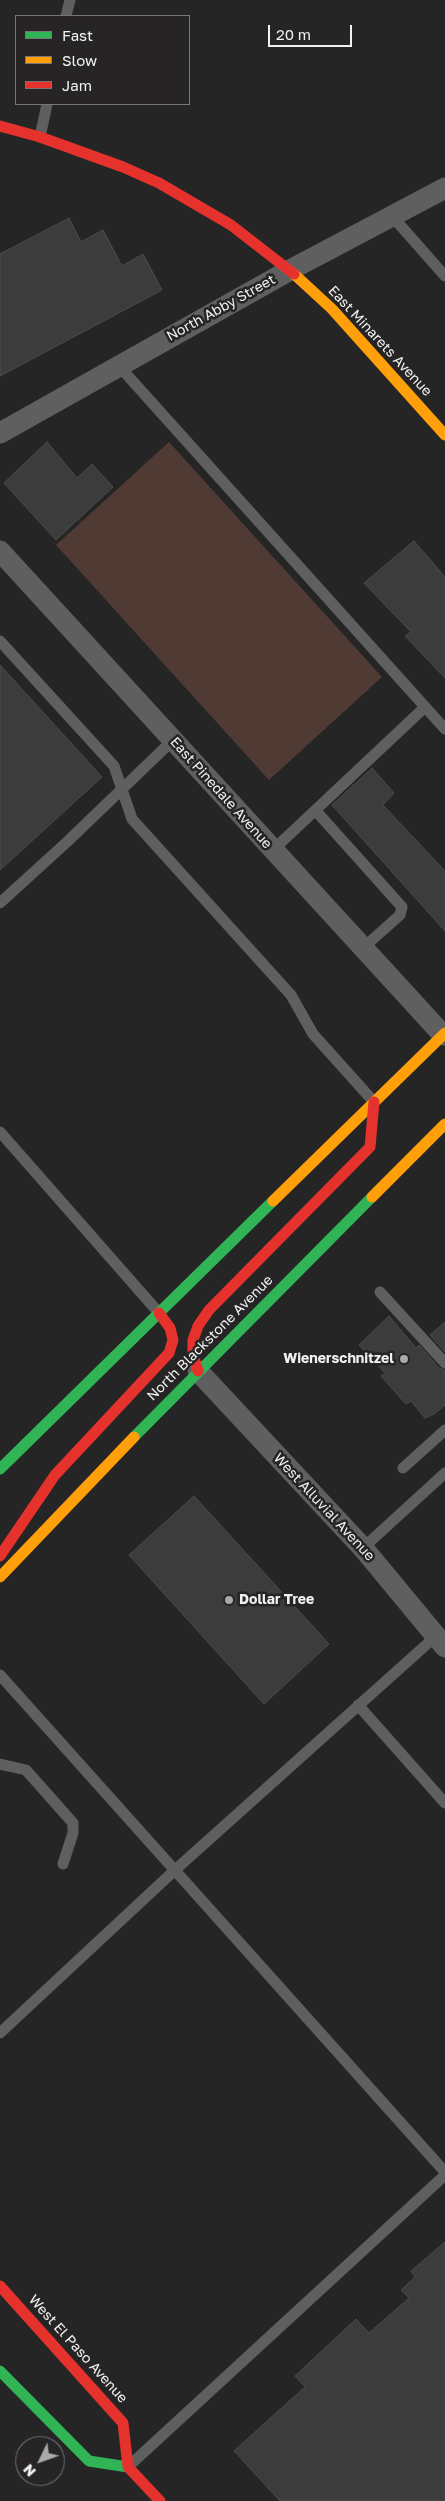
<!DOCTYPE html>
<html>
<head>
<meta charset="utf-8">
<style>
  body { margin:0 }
  #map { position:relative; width:445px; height:2501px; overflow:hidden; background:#252525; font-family:"Golos Text",sans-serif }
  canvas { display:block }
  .legend { position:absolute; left:15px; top:15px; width:175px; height:90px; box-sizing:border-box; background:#262425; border:1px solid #787677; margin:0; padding:6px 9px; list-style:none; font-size:15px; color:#f2f1f1 }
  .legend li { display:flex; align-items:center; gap:10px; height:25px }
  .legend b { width:25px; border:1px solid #787677 }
  .north { position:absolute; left:15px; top:2436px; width:50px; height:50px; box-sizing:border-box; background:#262425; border:1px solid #787677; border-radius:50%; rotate:228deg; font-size:14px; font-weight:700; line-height:20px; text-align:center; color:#f2f1f1 }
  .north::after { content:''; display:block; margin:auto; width:18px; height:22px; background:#aaa; clip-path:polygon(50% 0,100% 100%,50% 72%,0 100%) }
  .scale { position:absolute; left:268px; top:25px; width:84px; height:22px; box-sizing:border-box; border:2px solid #f2f1f1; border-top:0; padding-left:6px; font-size:15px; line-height:18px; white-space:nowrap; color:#f2f1f1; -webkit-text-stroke:4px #262425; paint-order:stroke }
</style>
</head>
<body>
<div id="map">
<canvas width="445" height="2501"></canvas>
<ul class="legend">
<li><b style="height:6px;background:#30b455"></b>Fast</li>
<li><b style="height:6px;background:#ff9f0a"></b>Slow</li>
<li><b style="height:6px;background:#e5322d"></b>Jam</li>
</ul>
<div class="north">N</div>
<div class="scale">20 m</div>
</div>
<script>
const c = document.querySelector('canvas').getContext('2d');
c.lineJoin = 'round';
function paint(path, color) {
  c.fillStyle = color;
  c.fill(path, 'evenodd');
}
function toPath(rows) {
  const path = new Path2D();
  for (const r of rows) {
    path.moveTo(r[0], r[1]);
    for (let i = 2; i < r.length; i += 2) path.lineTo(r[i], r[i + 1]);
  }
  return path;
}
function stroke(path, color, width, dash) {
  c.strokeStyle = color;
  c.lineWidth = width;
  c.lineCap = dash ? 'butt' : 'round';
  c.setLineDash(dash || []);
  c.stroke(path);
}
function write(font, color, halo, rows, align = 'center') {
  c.font = font + ' "Golos Text",sans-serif';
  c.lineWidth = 5;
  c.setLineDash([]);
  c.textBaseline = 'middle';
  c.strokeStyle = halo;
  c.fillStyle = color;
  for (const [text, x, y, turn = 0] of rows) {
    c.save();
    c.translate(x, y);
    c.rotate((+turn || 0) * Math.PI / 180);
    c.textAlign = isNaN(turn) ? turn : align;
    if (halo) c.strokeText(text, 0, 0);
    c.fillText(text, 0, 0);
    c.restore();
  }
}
const green = toPath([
  [169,442,382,677,269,780,56,545]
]);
const building = toPath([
  [69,218,81,242,103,230,122,266,143,254,162,290,0,376,0,254,69,218],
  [47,442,77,478,92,464,113,487,56,540,4,483,47,442],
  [414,541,445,577,445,678,405,636,411,632,364,583,414,541],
  [0,665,102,777,0,870,0,665],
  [372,768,394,793,383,805,445,871,445,931,332,805,372,768],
  [389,1316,416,1348,419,1345,439,1368,445,1370,445,1405,434,1414,425,1418,411,1401,406,1404,381,1376,385,1373,359,1345,389,1316],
  [445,1322,445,1352,430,1335,445,1322],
  [194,1496,329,1644,264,1704,129,1555,194,1496],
  [445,2242,445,2501,280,2501,234,2451,305,2387,295,2376,356,2319,369,2333,409,2298,401,2290,415,2277,411,2271,445,2242]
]);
const lane = toPath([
  [66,16,70,0],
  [40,137,47,104],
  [392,216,445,276],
  [119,366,445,729],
  [0,641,114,766,132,819,291,995,313,1034,374,1102],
  [316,811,402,907,400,915,363,948],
  [273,850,425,707],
  [0,903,68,841,173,740],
  [0,1132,159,1313],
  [380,1292,445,1363],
  [403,1468,445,1430],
  [363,1548,445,1473],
  [0,1675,445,2172],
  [358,1705,445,1803],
  [0,1764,26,1770,73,1823,73,1833,63,1864],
  [0,2033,175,1870,436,1636],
  [130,2465,445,2175]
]);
const street = toPath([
  [0,433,290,270,445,188],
  [0,551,443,1035],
  [198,1371,363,1548,445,1647]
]);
const fast = toPath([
  [134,1437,372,1197],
  [0,1469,273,1201],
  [0,2371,89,2461,128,2467]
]);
const slow = toPath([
  [294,274,332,309,445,435],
  [372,1197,445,1124],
  [273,1201,445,1033],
  [0,1577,134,1437]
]);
const jam = toPath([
  [0,126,40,137,123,167,159,183,231,225,294,274],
  [198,1371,193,1355,193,1340,198,1326,209,1310,370,1147,374,1102],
  [0,1556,55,1475,169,1353,173,1340,170,1328,159,1313],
  [0,2286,123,2423,128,2467,160,2501]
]);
const markers = [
  [404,1359,5,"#aaa"],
  [229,1600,5,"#aaa"]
];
const streetNames = [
  ["North Abby Street",221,308,-29],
  ["East Minarets Avenue",380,341,47],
  ["East Pinedale Avenue",221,793,48],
  ["North Blackstone Avenue",210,1338,-45],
  ["West Alluvial Avenue",324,1507,47],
  ["West El Paso Avenue",78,2349,48]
];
const poiNames = [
  ["Wienerschnitzel",394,1359],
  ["Dollar Tree",239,1600,"left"]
];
paint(green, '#4f3b34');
paint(building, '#3c3c3c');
stroke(building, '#4d4c4c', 1);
stroke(lane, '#605f5f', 11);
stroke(street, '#605f5f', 21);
stroke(fast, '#30b455', 11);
stroke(slow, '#ff9f0a', 11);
stroke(jam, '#e5322d', 11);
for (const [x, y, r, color] of markers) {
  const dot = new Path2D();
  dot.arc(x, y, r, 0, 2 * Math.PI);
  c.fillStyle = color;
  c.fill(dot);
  stroke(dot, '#262425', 2);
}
write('14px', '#f2f1f1', '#262425', streetNames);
write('bold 14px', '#f2f1f1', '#262425', poiNames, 'right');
</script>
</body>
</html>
